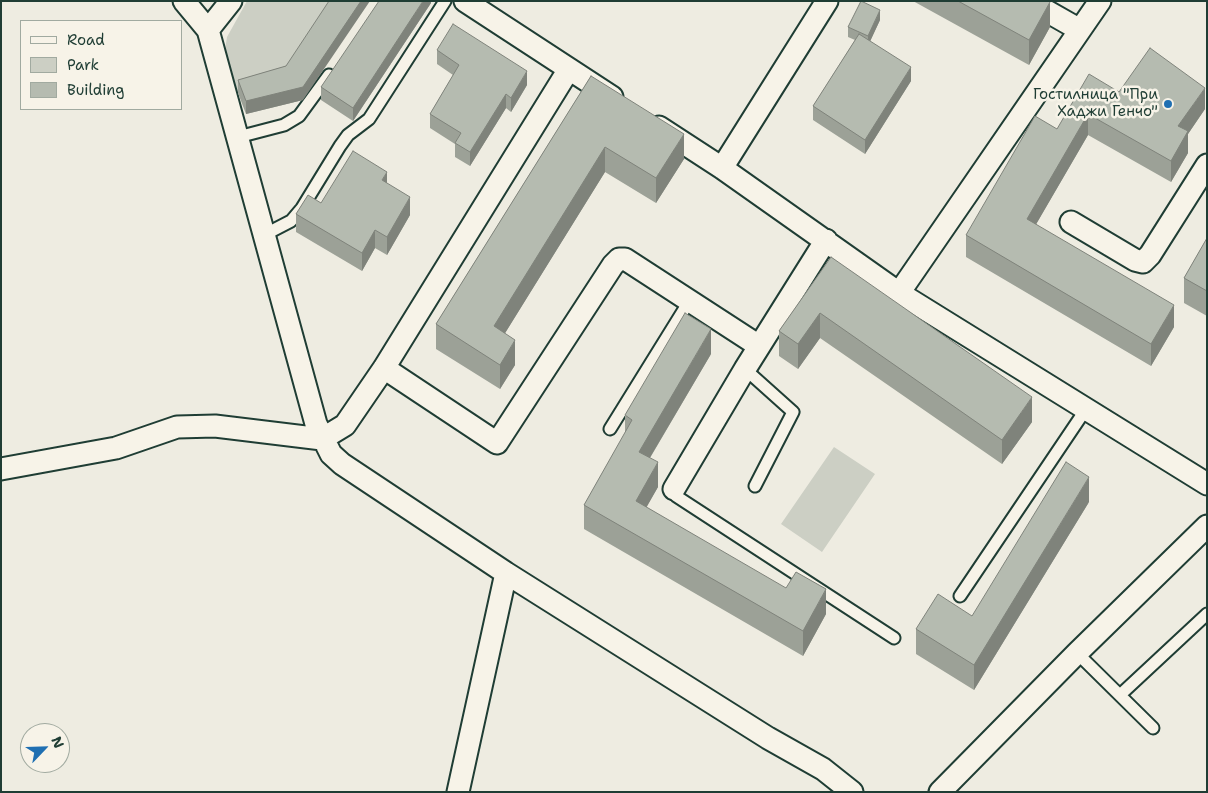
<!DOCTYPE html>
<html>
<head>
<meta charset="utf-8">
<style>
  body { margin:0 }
  #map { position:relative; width:1208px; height:793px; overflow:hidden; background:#eeece1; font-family:"Shantell Sans",sans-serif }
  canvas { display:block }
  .frame { position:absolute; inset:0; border:2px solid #1f3d34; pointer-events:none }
  .legend { position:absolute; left:20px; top:20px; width:162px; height:90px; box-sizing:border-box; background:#f7f3e8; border:1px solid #a1aaa0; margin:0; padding:6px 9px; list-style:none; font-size:15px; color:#1f3d34 }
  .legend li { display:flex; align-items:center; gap:10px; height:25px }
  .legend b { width:25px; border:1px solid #a1aaa0 }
  .north { position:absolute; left:20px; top:723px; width:50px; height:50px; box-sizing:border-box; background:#f7f3e8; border:1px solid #a1aaa0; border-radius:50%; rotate:66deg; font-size:14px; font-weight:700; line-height:20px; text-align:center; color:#1f3d34 }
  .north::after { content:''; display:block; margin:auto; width:18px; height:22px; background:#1f6fb2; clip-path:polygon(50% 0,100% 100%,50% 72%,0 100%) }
</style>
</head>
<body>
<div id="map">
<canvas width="1208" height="793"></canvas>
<div class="frame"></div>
<ul class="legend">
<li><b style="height:6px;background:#f7f3e8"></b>Road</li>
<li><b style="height:14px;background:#cccfc4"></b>Park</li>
<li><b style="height:14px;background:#b5bbb0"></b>Building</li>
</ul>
<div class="north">N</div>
</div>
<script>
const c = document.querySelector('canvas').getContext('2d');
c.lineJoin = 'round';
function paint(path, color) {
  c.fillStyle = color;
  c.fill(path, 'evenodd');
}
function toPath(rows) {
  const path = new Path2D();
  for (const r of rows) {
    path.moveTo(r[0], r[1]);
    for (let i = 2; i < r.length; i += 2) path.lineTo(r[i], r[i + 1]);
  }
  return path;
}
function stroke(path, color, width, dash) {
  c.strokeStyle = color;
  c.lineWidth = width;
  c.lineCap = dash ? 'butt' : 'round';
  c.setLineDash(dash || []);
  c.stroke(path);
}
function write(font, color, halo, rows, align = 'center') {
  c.font = font + ' "Shantell Sans",sans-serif';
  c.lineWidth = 5;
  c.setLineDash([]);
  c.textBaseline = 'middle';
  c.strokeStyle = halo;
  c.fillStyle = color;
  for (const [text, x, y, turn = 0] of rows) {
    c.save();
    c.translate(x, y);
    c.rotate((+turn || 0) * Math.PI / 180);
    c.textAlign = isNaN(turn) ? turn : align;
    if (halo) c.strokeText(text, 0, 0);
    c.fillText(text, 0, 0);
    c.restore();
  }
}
const green = toPath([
  [247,1,337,1,286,79,238,93,224,56,227,37],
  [834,447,875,474,822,552,781,524]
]);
const lane = toPath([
  [238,137,284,125,299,116,329,75],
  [264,235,291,221,302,208,340,146,348,135,369,119,445,1],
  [745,369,793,412,755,486],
  [610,429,690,300],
  [674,489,676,496,894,638],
  [960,596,1086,409],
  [1077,653,1153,728],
  [1120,695,1207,614]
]);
const street = toPath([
  [184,1,208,30,316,424,331,454,342,464,506,573,768,738,823,769,852,792],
  [465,1,612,97],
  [1029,1,1080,30],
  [208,30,231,1],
  [659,127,722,168,899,293,1207,484],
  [722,168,827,1],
  [1071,222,1135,260,1143,262,1150,255,1207,165],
  [899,293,1100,1],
  [384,368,497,443,613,265,619,259,625,259,759,346],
  [1,469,116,448,177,427,215,426,322,439,345,425,384,368,569,69],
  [674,489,745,369,826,240],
  [458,792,506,573],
  [940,792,1077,653,1207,526]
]);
const wall = toPath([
  [431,1,431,3,353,121,321,100,321,87],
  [913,1,1048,1,1050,27,1029,65],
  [880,20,870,41,911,81,865,154,813,120,813,106,855,40,848,37,848,27],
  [437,50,527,85,511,112,506,108,470,166,455,157,455,144,430,128,430,114,453,75,437,64],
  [286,66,303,100,246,114,238,93,238,80],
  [591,76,684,159,656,203,605,172,505,333,515,365,500,389,436,349,436,324],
  [1119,92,1205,109,1188,134,1188,153,1171,182,1088,135,1036,224,1174,327,1151,366,966,257,966,235,1057,129],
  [387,183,410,215,387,255,375,248,362,271,296,232,296,214,321,203],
  [1207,238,1207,316,1184,303,1184,278],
  [831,257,1032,422,1002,464,820,338,798,369,779,356,779,331],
  [711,354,650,458,658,487,646,507,826,614,803,656,584,529,584,505,625,433,625,415],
  [1089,502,974,690,916,654,916,629,972,616]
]);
const shadedWall = toPath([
  [361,1,370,1,303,100,246,114,246,101],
  [423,1,431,1,431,3,353,121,353,108],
  [1050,2,1050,27,1029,65,1029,40],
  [880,10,880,20,868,46,868,36],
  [911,67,911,81,865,154,865,140],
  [527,71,527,85,511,112,511,98],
  [1205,88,1205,109,1188,134,1188,153,1171,182,1171,161,1178,126],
  [506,94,506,108,470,166,470,152],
  [1088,114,1088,135,1027,240,1027,219],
  [684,134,684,159,656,203,656,178],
  [605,147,605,172,494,351,494,326],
  [387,172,387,190,382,180],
  [410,197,410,215,387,255,387,237],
  [375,230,375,248,362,271,362,253],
  [1174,305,1174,327,1151,366,1151,344],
  [820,313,820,338,798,369,798,344],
  [711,329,711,354,639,476,639,452],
  [515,340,515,365,500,389,500,365],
  [1032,397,1032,422,1002,464,1002,440],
  [658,462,658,487,636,526,636,501],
  [1089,477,1089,502,974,690,974,665],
  [826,589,826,614,803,656,803,631]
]);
const building = toPath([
  [329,1,361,1,303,87,246,101,238,80,286,66,329,1],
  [379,1,423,1,353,108,321,87,379,1],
  [861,1,880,10,868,36,848,27,861,1],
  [958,1,1048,1,1050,2,1029,40,958,1],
  [453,24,527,71,511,98,506,94,470,152,455,143,461,133,430,114,459,65,437,50,453,24],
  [859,34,911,67,865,140,813,106,859,34],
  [1150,48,1205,88,1178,126,1188,131,1171,161,1088,114,1027,219,1174,305,1151,344,966,235,1035,116,1057,129,1089,74,1119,92,1150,48],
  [591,76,684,134,656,178,605,147,494,326,515,340,500,365,436,324,591,76],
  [353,151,387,172,382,180,410,197,387,237,375,230,362,253,296,214,308,195,321,203,353,151],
  [1207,238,1207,291,1184,278,1207,238],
  [831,257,1032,397,1002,440,820,313,798,344,779,331,831,257],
  [685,313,711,329,639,452,658,462,636,501,786,588,796,572,826,589,803,631,584,505,632,420,625,415,685,313],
  [1066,462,1089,477,974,665,916,629,938,594,972,616,1066,462]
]);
const markers = [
  [1168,104,5,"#1f6fb2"]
];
const poiNames = [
  ["Гостилница \"При",1158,95],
  ["Хаджи Генчо\"",1158,112]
];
paint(green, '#cccfc4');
stroke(lane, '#1f3d34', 15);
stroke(street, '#1f3d34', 25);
stroke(lane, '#f7f3e8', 11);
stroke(street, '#f7f3e8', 21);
paint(wall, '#9ca197');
paint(shadedWall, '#7f837b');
paint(building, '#b5bbb0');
stroke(building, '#7f837b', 1);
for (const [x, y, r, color] of markers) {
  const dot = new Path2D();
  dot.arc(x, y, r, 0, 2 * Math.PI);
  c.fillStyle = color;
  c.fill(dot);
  stroke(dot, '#f7f3e8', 2);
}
write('15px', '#1f3d34', '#f7f3e8', poiNames, 'right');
</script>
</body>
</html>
